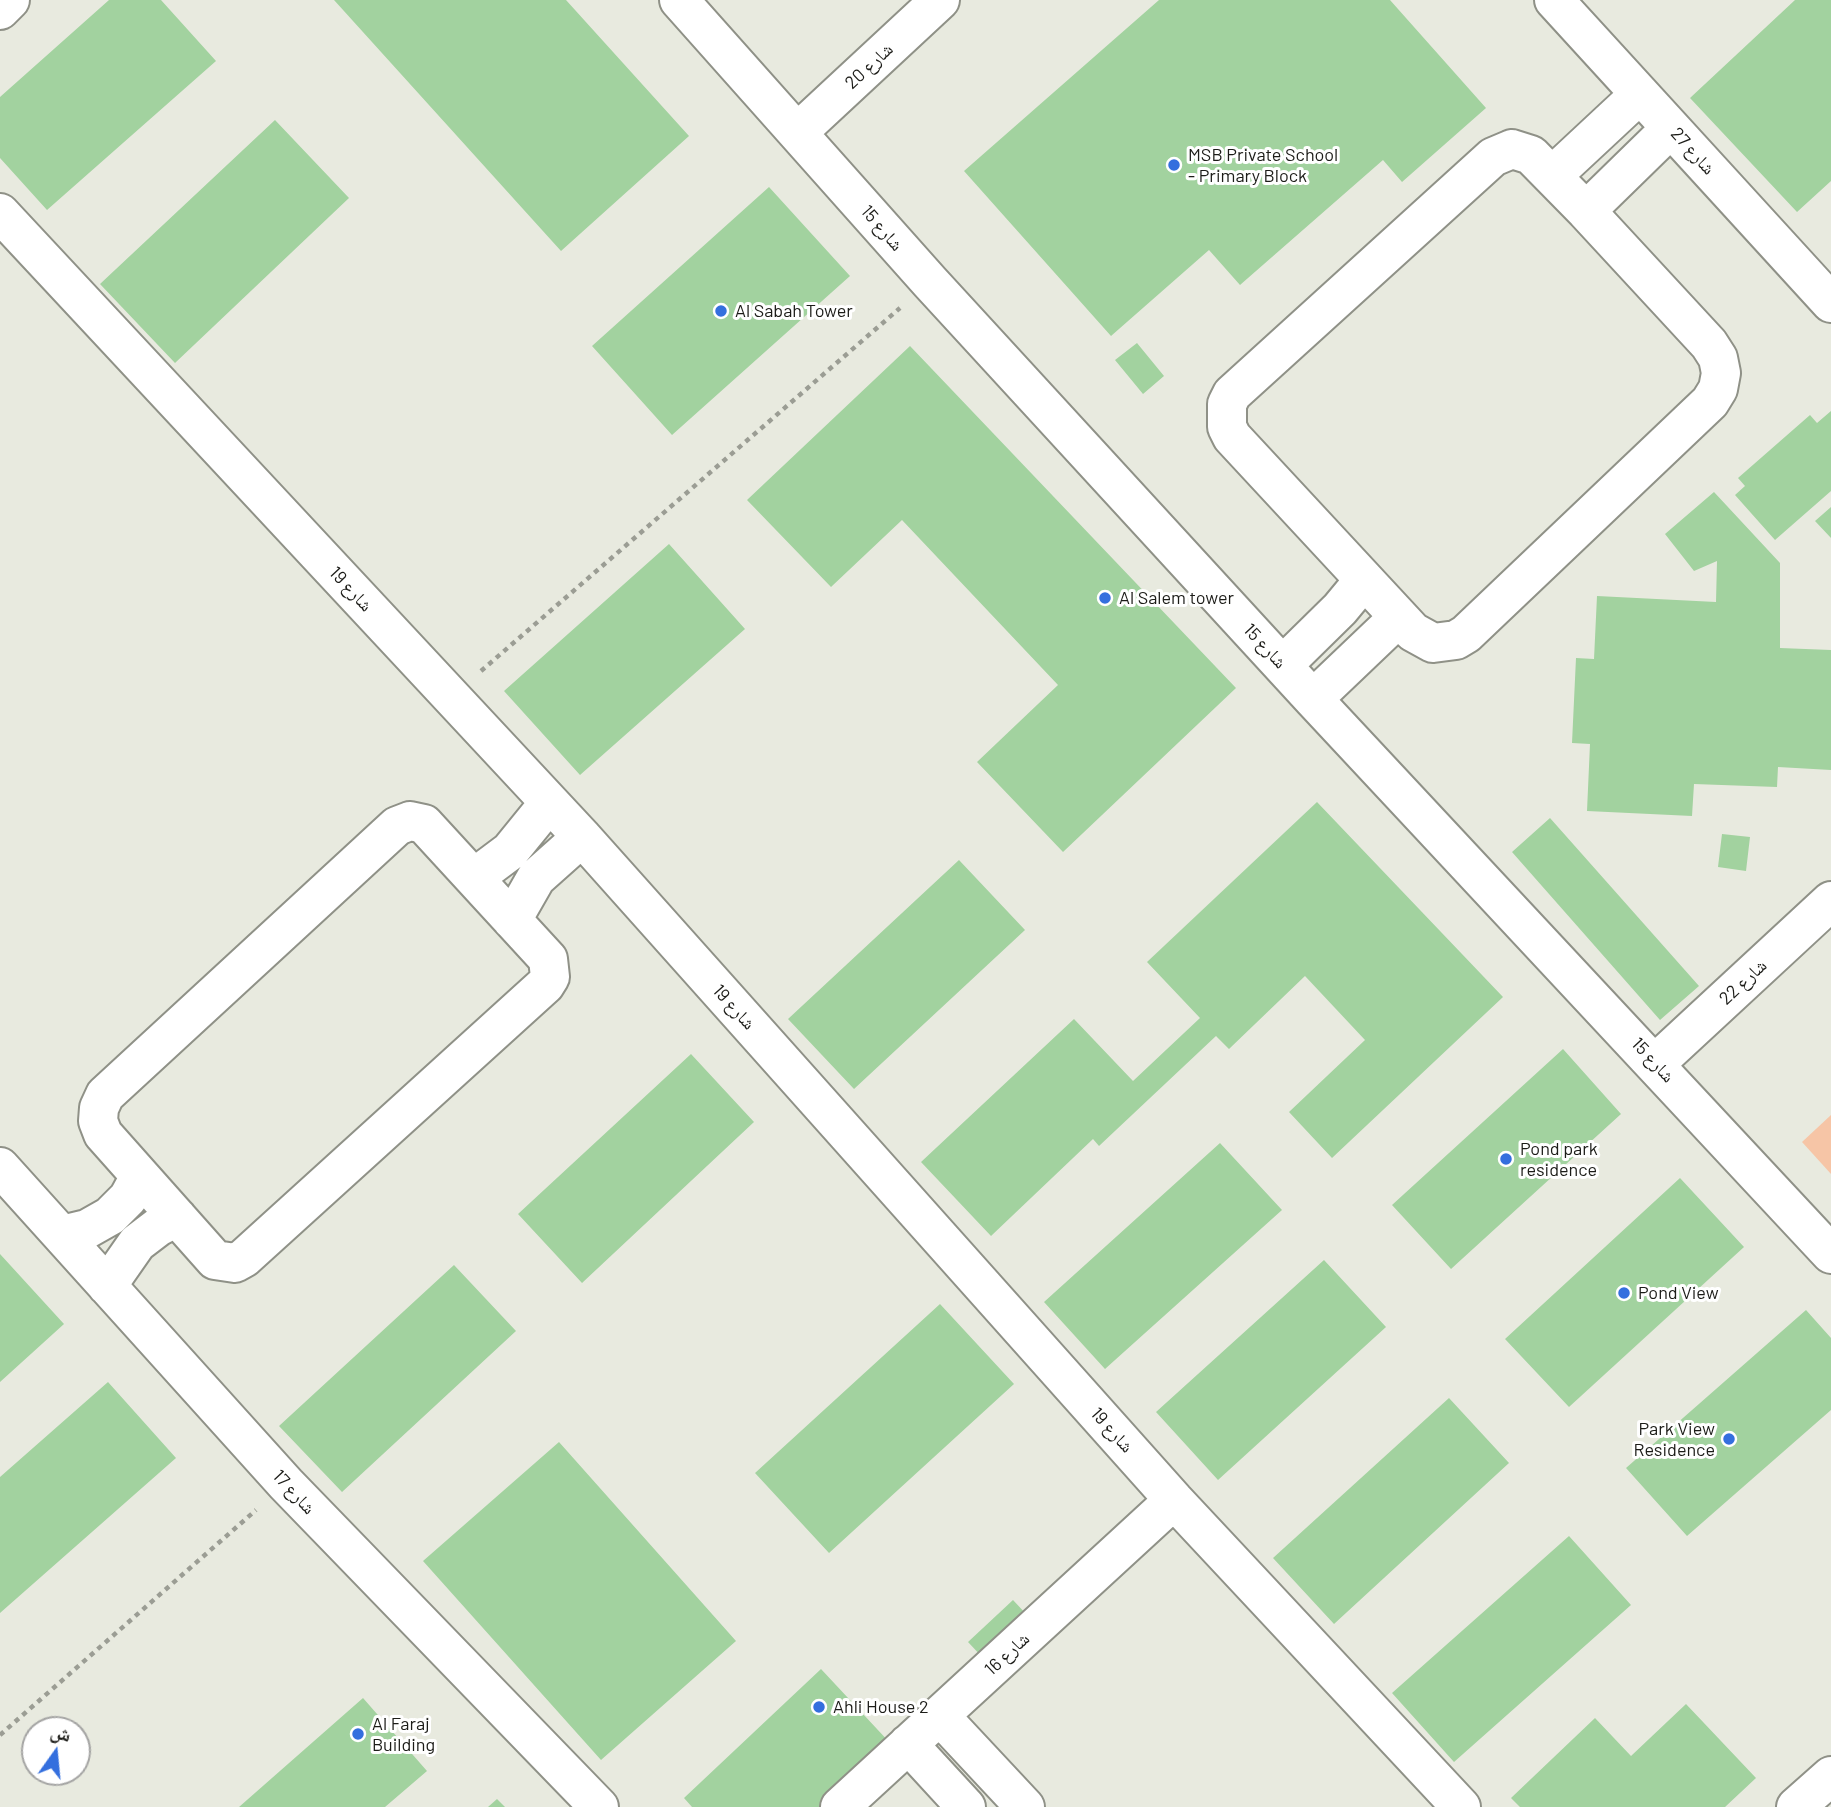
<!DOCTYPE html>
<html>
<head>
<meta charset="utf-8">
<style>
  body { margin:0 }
  #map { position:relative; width:1831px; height:1807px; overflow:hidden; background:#e8eadf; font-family:Barlow,"Noto Naskh Arabic",sans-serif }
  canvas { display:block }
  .north { position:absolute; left:21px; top:1716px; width:70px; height:70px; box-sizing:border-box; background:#fff; border:2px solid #a4a4a3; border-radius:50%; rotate:15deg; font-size:19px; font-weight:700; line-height:28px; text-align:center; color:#1c1c18 }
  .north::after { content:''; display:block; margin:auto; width:24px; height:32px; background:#346fde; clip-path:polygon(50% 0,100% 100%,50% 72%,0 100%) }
</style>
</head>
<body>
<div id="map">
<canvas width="1831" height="1807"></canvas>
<div class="north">ش</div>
</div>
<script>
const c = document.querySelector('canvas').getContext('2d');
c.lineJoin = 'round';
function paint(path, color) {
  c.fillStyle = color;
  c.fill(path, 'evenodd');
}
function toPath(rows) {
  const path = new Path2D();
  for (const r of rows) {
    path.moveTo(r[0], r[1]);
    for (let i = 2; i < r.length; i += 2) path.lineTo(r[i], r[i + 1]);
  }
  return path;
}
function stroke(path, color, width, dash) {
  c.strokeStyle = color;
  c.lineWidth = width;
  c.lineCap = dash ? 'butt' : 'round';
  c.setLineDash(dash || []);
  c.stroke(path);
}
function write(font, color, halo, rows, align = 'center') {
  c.font = font + ' Barlow,"Noto Naskh Arabic",sans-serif';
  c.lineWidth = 6;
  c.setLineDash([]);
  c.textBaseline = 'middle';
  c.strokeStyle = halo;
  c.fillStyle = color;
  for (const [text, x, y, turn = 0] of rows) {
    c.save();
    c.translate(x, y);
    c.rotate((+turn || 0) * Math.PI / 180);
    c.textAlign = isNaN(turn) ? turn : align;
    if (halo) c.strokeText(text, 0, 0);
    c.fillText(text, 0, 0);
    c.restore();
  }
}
const green = toPath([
  [1831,1115,1831,1174,1802,1142]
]);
const building = toPath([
  [109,0,161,0,216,61,47,210,0,158,0,97],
  [334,0,566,0,689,136,561,251],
  [1159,0,1390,0,1486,108,1402,182,1383,160,1240,285,1209,250,1111,336,964,171],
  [1795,0,1831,0,1831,181,1797,212,1690,98],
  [275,120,349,198,175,363,100,284],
  [769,187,850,276,672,435,592,346],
  [1137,343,1164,376,1143,394,1115,360],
  [910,346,1236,688,1063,852,977,762,1058,685,902,520,831,587,747,500],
  [1831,411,1831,491,1775,540,1735,495,1745,486,1738,478,1810,415,1817,423],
  [1714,492,1780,563,1780,648,1831,650,1831,770,1778,767,1777,787,1694,784,1692,816,1587,811,1590,744,1572,743,1576,658,1594,659,1597,596,1716,602,1717,561,1694,571,1665,534],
  [1831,507,1831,538,1815,521],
  [669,544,745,629,580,775,504,691],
  [1317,802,1503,997,1332,1158,1289,1112,1365,1040,1305,976,1229,1049,1216,1036,1099,1146,1093,1139,991,1236,921,1162,1074,1019,1133,1081,1200,1018,1147,962],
  [1550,818,1699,986,1660,1020,1512,852],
  [1722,834,1750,837,1746,871,1718,867],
  [959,860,1025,930,854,1089,788,1019],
  [1563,1049,1621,1114,1451,1269,1392,1205],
  [691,1054,754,1122,582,1283,518,1214],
  [1220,1143,1282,1210,1105,1369,1044,1302],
  [1680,1178,1744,1247,1569,1407,1505,1339],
  [0,1254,64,1324,0,1382],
  [1324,1260,1386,1327,1218,1480,1156,1412],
  [454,1265,516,1331,342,1492,279,1426],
  [940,1304,1014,1384,829,1553,755,1473],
  [1806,1310,1831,1338,1831,1410,1687,1536,1626,1468],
  [108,1382,176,1458,0,1613,0,1477],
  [1449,1398,1509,1463,1334,1624,1273,1558],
  [559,1442,736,1641,601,1760,423,1561],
  [1569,1536,1631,1605,1454,1762,1392,1693],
  [1013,1600,1027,1615,983,1658,968,1642],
  [821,1669,891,1744,824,1807,692,1807,684,1798],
  [363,1698,427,1771,385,1807,239,1807],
  [1686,1704,1756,1778,1725,1807,1520,1807,1511,1798,1595,1718,1631,1756],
  [497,1799,505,1807,488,1807]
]);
const path = toPath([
  [481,671,900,308],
  [0,1735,256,1510]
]);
const minor = toPath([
  [679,0,930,282,1313,699,1831,1254],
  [1554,0,1831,303],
  [0,10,10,0],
  [798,132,940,0],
  [1512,149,1531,155,1586,211,1709,344,1718,358,1721,373,1718,389,1710,402,1466,634,1456,640,1433,643,1413,632,1232,437,1227,427,1227,404,1232,394,1493,157,1512,149],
  [1552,176,1640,94],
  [1586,211,1671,128],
  [0,213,582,837,1174,1500,1461,1807],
  [1283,665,1340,609,1364,580],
  [1313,699,1399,617],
  [410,821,424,824,548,959,550,977,545,985,244,1258,235,1263,215,1260,103,1134,98,1121,99,1108,105,1095,397,826,410,821],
  [474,878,510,851,549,803],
  [512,920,536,878,582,837],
  [1656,1063,1831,901],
  [0,1167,286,1484,599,1807],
  [62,1235,87,1229,110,1216,128,1198,140,1176],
  [107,1286,137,1243,158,1227,177,1217],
  [940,1716,1025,1807],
  [908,1744,966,1807],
  [840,1807,1174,1500],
  [1796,1807,1831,1776]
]);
const markers = [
  [1174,165,7,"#346fde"],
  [721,311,7,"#346fde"],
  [1105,598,7,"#346fde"],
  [1506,1159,7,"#346fde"],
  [1624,1293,7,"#346fde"],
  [1729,1439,7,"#346fde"],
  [819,1707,7,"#346fde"],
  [358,1734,7,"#346fde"]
];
const streetNames = [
  ["شارع 20",869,66,-43],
  ["شارع 27",1693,151,48],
  ["شارع 15",882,228,49],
  ["شارع 19",351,589,47],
  ["شارع 15",1265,646,47],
  ["شارع 22",1743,982,-43],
  ["شارع 19",734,1007,48],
  ["شارع 15",1653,1060,47],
  ["شارع 19",1112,1430,48],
  ["شارع 17",294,1492,47],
  ["شارع 16",1007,1654,-43]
];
const poiNames = [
  ["MSB Private School",1188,155],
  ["- Primary Block",1188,176],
  ["Al Sabah Tower",735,311],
  ["Al Salem tower",1119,598],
  ["Pond park",1520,1149],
  ["residence",1520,1170],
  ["Pond View",1638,1293],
  ["Park View",1715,1429,"right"],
  ["Residence",1715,1450,"right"],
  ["Ahli House 2",833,1707],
  ["Al Faraj",372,1724],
  ["Building",372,1745]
];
paint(green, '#f6c5a6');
paint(building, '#a2d29f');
stroke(minor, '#8f9187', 42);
stroke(path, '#9b9d94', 4.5, [5, 5]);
stroke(minor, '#fff', 38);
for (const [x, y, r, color] of markers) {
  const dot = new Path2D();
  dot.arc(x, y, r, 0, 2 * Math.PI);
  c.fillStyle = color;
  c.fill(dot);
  stroke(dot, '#fff', 2.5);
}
write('18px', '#1c1c18', '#fff', streetNames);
write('18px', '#1c1c18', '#fff', poiNames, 'left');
</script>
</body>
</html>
